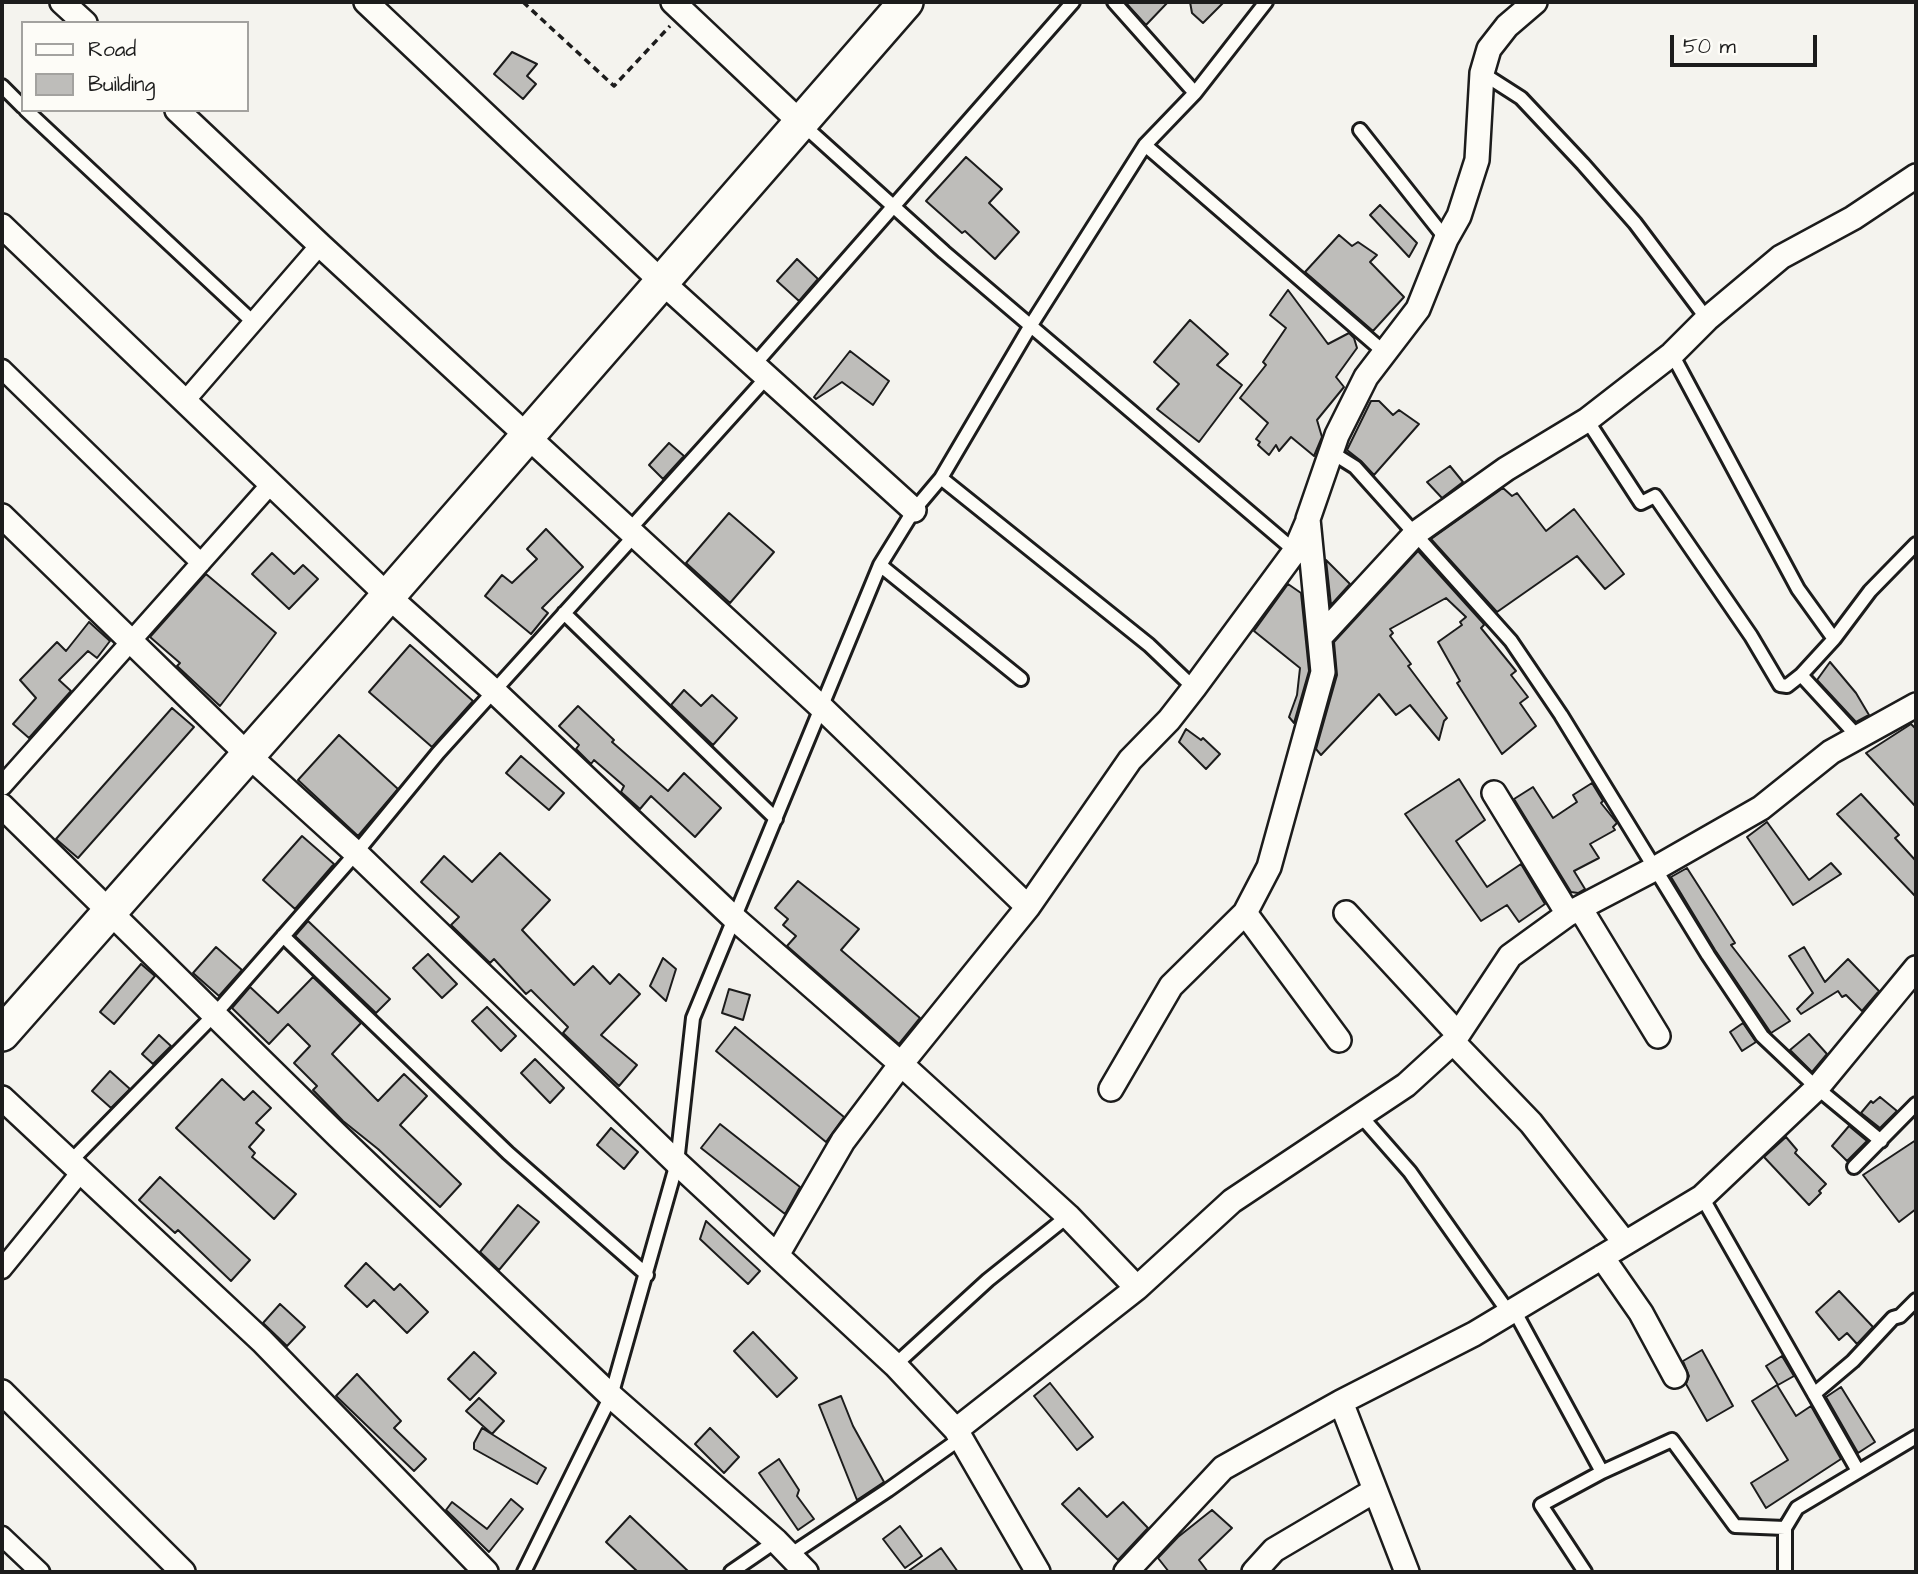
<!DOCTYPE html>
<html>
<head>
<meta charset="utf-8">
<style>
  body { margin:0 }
  #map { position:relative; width:1918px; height:1574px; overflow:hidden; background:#f4f3ee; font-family:"Architects Daughter",sans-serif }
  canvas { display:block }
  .frame { position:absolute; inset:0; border:4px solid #1c1c1c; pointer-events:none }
  .legend { position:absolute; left:21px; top:21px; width:228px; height:91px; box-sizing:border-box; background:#fdfcf7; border:2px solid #a3a29f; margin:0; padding:9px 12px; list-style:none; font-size:21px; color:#1c1c1c }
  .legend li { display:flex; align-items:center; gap:14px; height:35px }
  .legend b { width:35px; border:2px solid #a3a29f }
  .scale { position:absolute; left:1670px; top:35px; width:147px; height:32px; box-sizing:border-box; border:4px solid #1c1c1c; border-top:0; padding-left:9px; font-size:21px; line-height:24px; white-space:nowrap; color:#1c1c1c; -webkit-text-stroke:5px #fdfcf7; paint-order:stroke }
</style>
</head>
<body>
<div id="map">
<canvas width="1918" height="1574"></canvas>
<div class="frame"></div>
<ul class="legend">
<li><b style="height:9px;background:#fdfcf7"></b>Road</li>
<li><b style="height:19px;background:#bebdba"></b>Building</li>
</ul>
<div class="scale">50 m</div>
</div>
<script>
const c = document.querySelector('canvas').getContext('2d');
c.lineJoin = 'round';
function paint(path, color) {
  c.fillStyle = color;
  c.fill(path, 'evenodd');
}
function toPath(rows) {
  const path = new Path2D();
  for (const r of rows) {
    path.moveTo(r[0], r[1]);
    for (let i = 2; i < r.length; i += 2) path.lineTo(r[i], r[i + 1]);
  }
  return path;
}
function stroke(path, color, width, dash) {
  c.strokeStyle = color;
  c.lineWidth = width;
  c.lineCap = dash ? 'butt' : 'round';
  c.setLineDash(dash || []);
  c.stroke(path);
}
const building = toPath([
  [1125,2,1168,2,1146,25,1125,2],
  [1190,2,1224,2,1203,23,1192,13,1190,2],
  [512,52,537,64,527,76,536,84,523,99,494,74,512,52],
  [966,157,1002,189,989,203,1019,232,995,259,965,231,962,233,926,201,966,157],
  [1380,205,1417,243,1409,257,1370,215,1380,205],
  [1339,235,1352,246,1358,242,1377,255,1370,262,1404,297,1373,331,1305,272,1339,235],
  [797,259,818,279,799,301,777,281,797,259],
  [1288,290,1328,344,1349,333,1354,338,1357,348,1336,377,1344,387,1317,420,1322,437,1314,456,1291,437,1279,451,1276,445,1269,455,1258,445,1260,442,1256,439,1268,423,1240,398,1266,365,1263,362,1286,328,1270,315,1288,290],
  [1190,320,1228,354,1217,365,1242,385,1199,442,1157,409,1179,384,1154,362,1190,320],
  [850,351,889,381,873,405,842,382,816,399,814,397,850,351],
  [1371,401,1379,401,1393,415,1399,410,1419,424,1374,475,1361,461,1347,450,1371,401],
  [669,443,684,456,663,479,649,465,669,443],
  [1450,466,1463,482,1442,498,1427,482,1450,466],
  [1503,488,1512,496,1517,493,1546,531,1574,509,1624,574,1605,589,1577,556,1497,612,1431,539,1503,488],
  [729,513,774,552,730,603,686,563,729,513],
  [546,529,583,567,542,608,548,613,531,634,485,596,502,575,512,583,537,559,527,549,546,529],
  [1418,551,1483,623,1484,625,1481,628,1516,671,1511,675,1528,697,1520,703,1536,726,1502,754,1457,683,1460,681,1438,642,1462,625,1460,622,1466,617,1446,598,1390,629,1393,633,1390,636,1411,664,1408,666,1447,718,1444,721,1439,740,1410,705,1396,715,1379,694,1321,755,1316,749,1337,675,1334,642,1418,551],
  [272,553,294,574,303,565,318,579,289,609,252,574,272,553],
  [1326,560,1350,584,1331,605,1326,560],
  [206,574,276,633,220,706,177,666,180,663,150,637,206,574],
  [1288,584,1301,593,1309,671,1294,723,1289,717,1297,695,1300,668,1254,631,1288,584],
  [89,622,110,641,97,658,88,651,59,680,71,691,29,738,13,724,36,698,20,680,57,642,66,651,89,622],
  [410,645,473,701,432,747,369,692,410,645],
  [1830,662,1856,693,1869,715,1856,722,1817,680,1830,662],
  [684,690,701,706,712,695,737,718,713,745,671,705,684,690],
  [578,706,614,740,612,742,668,791,684,773,721,808,695,837,651,796,640,809,621,792,624,786,594,760,591,764,576,749,579,745,559,726,578,706],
  [172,708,194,727,78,858,56,839,172,708],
  [1911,724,1916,729,1916,807,1866,753,1911,724],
  [1186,729,1201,740,1203,738,1220,754,1206,769,1179,742,1186,729],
  [339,735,398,789,358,836,298,780,339,735],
  [521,756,564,793,549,810,506,773,521,756],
  [1459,779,1485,820,1456,841,1487,887,1521,864,1545,904,1519,922,1507,905,1481,921,1405,814,1459,779],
  [1592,783,1603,801,1601,803,1617,823,1613,827,1615,830,1590,844,1599,858,1574,871,1585,889,1578,893,1571,892,1514,799,1533,787,1553,818,1577,802,1573,795,1592,783],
  [1861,794,1899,835,1895,838,1916,861,1916,897,1837,814,1861,794],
  [1767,822,1809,880,1831,863,1841,874,1793,905,1747,837,1767,822],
  [302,836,334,864,295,909,263,880,302,836],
  [500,853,550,900,522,930,574,985,593,966,610,984,619,974,640,994,601,1035,637,1065,619,1086,563,1033,568,1027,531,990,526,994,494,959,490,963,451,925,459,917,421,882,444,856,472,882,500,853],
  [1687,868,1735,943,1731,945,1790,1021,1771,1033,1715,950,1671,877,1687,868],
  [798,881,859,929,841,950,920,1018,899,1044,787,946,796,936,783,925,788,919,775,908,798,881],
  [308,921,390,999,376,1013,295,936,308,921],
  [216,947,242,970,219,996,193,973,216,947],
  [1804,947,1825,982,1848,959,1879,991,1862,1011,1846,995,1842,997,1838,991,1801,1014,1797,1009,1813,993,1789,956,1804,947],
  [428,954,457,984,442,998,413,968,428,954],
  [663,958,676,969,666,1001,650,986,663,958],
  [141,964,155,976,114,1024,100,1012,141,964],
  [313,977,361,1023,332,1054,378,1101,404,1074,427,1096,400,1125,461,1184,440,1207,378,1149,343,1121,313,1090,317,1086,294,1063,310,1046,288,1024,269,1044,232,1008,250,987,278,1013,313,977],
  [729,989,750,995,743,1020,722,1013,729,989],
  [487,1007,516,1036,501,1051,472,1021,487,1007],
  [1743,1023,1756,1042,1742,1051,1730,1032,1743,1023],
  [735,1027,844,1117,826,1142,716,1051,735,1027],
  [1809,1034,1827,1054,1812,1072,1790,1050,1809,1034],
  [159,1035,171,1046,153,1064,142,1054,159,1035],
  [535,1059,564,1088,550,1103,521,1073,535,1059],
  [110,1071,130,1089,111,1108,92,1091,110,1071],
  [222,1079,244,1100,253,1091,271,1108,256,1123,264,1130,249,1147,255,1153,252,1157,296,1194,274,1219,176,1128,222,1079],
  [1880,1097,1897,1111,1880,1128,1861,1113,1871,1101,1873,1103,1880,1097],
  [720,1124,800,1187,785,1214,701,1148,720,1124],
  [1849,1126,1867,1141,1847,1161,1832,1146,1849,1126],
  [611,1128,638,1152,624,1169,597,1145,611,1128],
  [1786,1137,1797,1150,1795,1153,1826,1184,1819,1191,1821,1193,1809,1205,1764,1157,1786,1137],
  [1916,1140,1916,1209,1899,1222,1863,1175,1916,1140],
  [160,1177,250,1260,231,1281,178,1230,175,1233,139,1200,160,1177],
  [518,1205,539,1222,499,1270,480,1252,518,1205],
  [706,1221,760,1271,748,1284,700,1239,706,1221],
  [366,1263,394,1290,400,1284,428,1312,407,1333,374,1300,367,1307,345,1286,366,1263],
  [1839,1291,1873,1327,1857,1344,1847,1333,1839,1340,1816,1312,1839,1291],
  [280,1304,305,1327,287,1346,263,1323,280,1304],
  [753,1332,797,1378,777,1397,734,1351,753,1332],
  [1702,1350,1733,1406,1707,1421,1686,1384,1689,1376,1683,1361,1702,1350],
  [474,1352,496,1373,470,1400,448,1379,474,1352],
  [1782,1356,1794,1376,1778,1385,1766,1366,1782,1356],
  [357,1374,401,1421,394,1428,426,1459,414,1471,336,1396,357,1374],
  [1050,1383,1093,1437,1077,1450,1034,1396,1050,1383],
  [1777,1385,1796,1416,1811,1406,1841,1459,1766,1508,1751,1483,1788,1460,1752,1401,1777,1385],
  [1841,1387,1875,1442,1858,1453,1826,1397,1841,1387],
  [841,1396,853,1426,884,1482,857,1500,819,1405,841,1396],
  [479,1398,504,1421,492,1434,466,1411,479,1398],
  [482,1428,546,1468,537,1484,474,1449,474,1443,482,1428],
  [710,1428,739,1457,724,1473,695,1444,710,1428],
  [779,1459,799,1490,797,1496,814,1519,798,1530,759,1473,779,1459],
  [1079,1488,1107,1517,1123,1502,1148,1528,1118,1560,1062,1504,1079,1488],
  [511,1499,523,1509,489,1552,446,1510,452,1502,487,1529,511,1499],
  [1212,1510,1232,1528,1199,1560,1208,1572,1169,1572,1158,1558,1178,1537,1212,1510],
  [630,1516,689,1572,638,1572,606,1542,630,1516],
  [900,1526,922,1556,905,1568,883,1539,900,1526],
  [941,1548,958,1572,907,1572,941,1548]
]);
const path = toPath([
  [523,2,614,86,670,26]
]);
const service = toPath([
  [1114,2,1195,93],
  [1482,73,1521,98,1583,164,1635,223,1707,319],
  [2,86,23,107],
  [26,110,253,322],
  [801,123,944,252,1295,551],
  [1360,130,1446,239],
  [1145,145,1384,352],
  [1672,354,1798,589,1834,639],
  [754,365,1073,2],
  [1587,420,1641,503,1655,496,1751,636,1780,685,1787,686,1801,675,1834,639,1870,591,1916,544],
  [1331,452,1355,467,1511,641,1561,715,1708,955,1762,1036,1817,1088,1881,1141],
  [941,478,1149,645,1194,688],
  [629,530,767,377],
  [880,565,1021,679],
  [564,613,776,819],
  [1801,675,1858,737],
  [283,936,508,1153,647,1275],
  [1360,1115,1410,1172,1509,1313],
  [70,1162,215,1014,356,853,438,753,635,535],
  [1854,1167,1916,1104],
  [1702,1197,1858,1471],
  [1514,1310,1602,1472],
  [895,1365,988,1280,1068,1216],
  [1814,1394,1853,1361,1893,1318,1900,1316,1916,1300],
  [790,1555,888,1490,961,1438],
  [524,1572,611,1396,677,1163,693,1018,880,565,914,510,941,478,1031,325,1145,145,1195,93,1266,2],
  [731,1572,776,1541],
  [1585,1572,1541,1505,1602,1472,1672,1440,1735,1526,1785,1528],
  [1785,1572,1785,1528,1797,1508,1916,1437]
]);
const pedestrian = toPath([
  [2,369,201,563],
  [185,401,320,245],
  [2,786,271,484],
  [2,1269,81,1172],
  [2,1536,40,1572]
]);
const minor = toPath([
  [62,2,85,23],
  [366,2,662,282,914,510],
  [673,2,801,123],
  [177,110,320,245,821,707,1028,907],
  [2,226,388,596,495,692,734,918,901,1064,1068,1216,1137,1288],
  [2,516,248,755,356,853,677,1163,895,1365,956,1430,1038,1572],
  [1321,636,1416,533,1506,469,1587,420,1672,354,1707,319,1781,257,1853,218,1916,176],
  [1494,793,1568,914],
  [2,806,338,1136,611,1396,776,1541,806,1572],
  [1580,908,1658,1036],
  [1245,913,1339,1040],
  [1346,913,1458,1034],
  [1453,1042,1531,1123,1625,1243],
  [1111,1089,1171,986,1245,913,1269,867,1323,672,1308,519,1337,435,1366,377,1418,309,1446,239,1459,216,1477,160,1482,73,1489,49,1507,26,1535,2],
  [2,1098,262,1341,486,1572],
  [777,1255,843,1141,901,1064,1028,907,1130,760,1169,720,1194,688,1295,551,1307,523],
  [1602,1257,1641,1313,1675,1376],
  [2,1392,183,1572],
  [1341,1402,1407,1572],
  [956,1430,1137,1288,1232,1201,1406,1085,1453,1042,1510,956,1568,914,1656,868,1761,808,1831,752,1916,705],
  [1126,1572,1223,1468,1341,1402,1474,1334,1702,1197,1817,1088,1916,968],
  [1254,1572,1274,1550,1374,1491]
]);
const secondary = toPath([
  [2,1034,354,635,906,2]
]);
paint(building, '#bebdba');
stroke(building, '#1c1c1c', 2);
stroke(service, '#1c1c1c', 18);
stroke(pedestrian, '#1c1c1c', 23);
stroke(minor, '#1c1c1c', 28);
stroke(secondary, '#1c1c1c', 38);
stroke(path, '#1c1c1c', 3.5, [7, 5]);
stroke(service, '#fdfcf7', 12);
stroke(pedestrian, '#fdfcf7', 18);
stroke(minor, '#fdfcf7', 23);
stroke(secondary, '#fdfcf7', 33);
</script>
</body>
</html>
